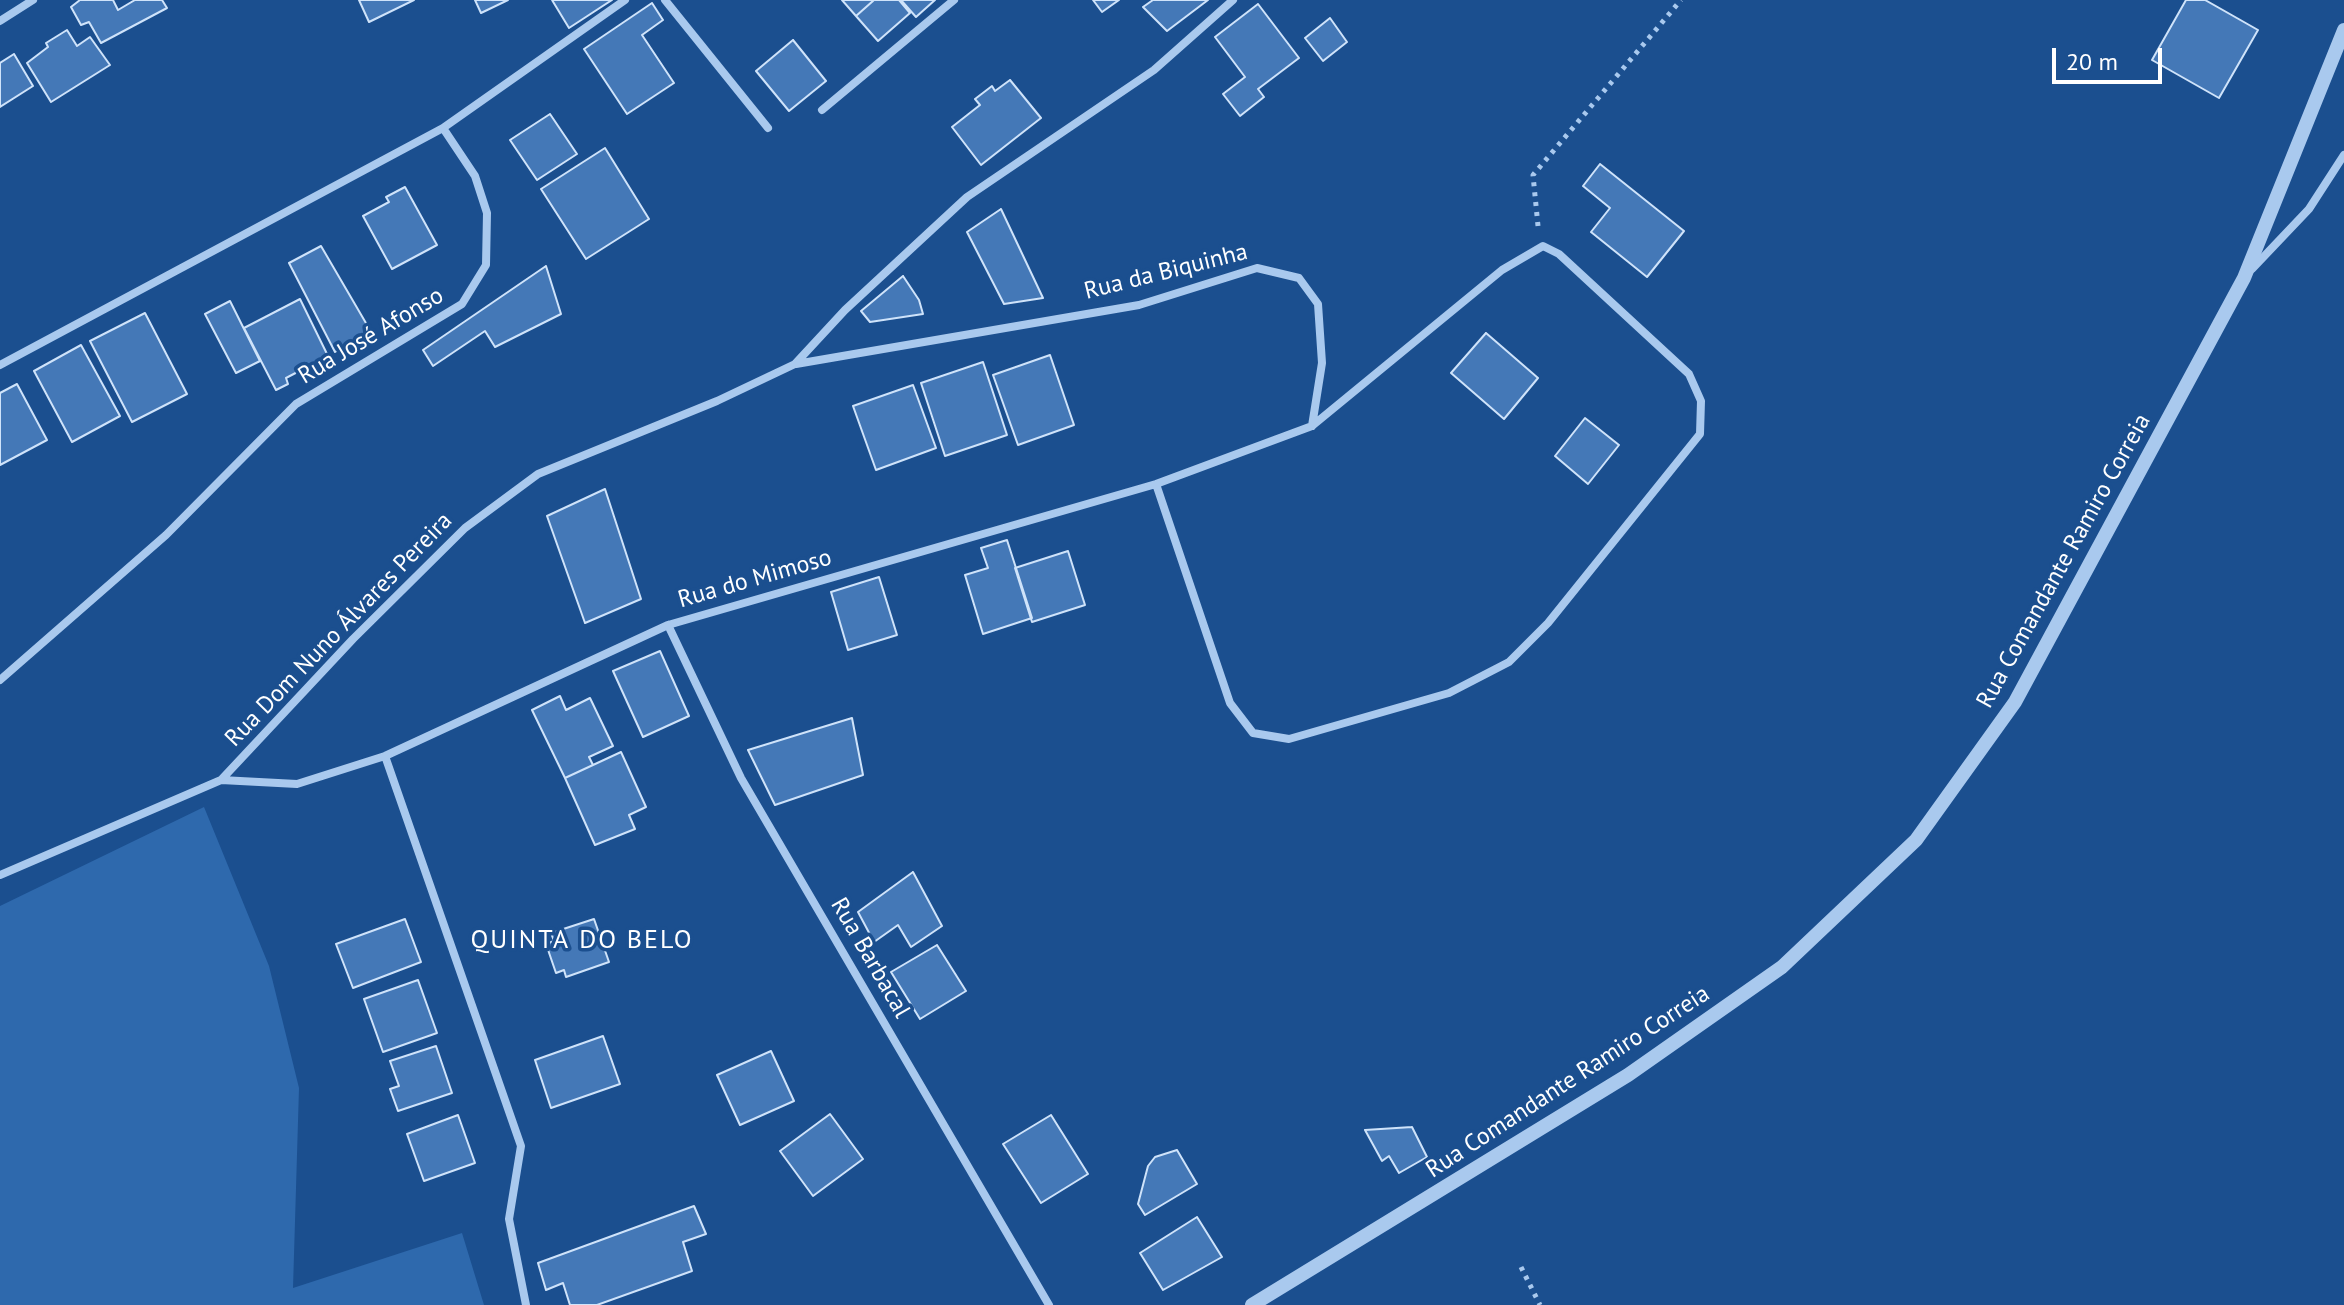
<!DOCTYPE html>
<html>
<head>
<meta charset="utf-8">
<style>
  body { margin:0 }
  #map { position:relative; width:2344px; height:1305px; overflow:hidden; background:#1b4f8f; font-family:"PT Sans",sans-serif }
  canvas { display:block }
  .scale { position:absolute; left:2052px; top:48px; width:110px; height:36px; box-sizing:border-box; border:4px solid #fff; border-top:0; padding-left:10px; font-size:24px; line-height:28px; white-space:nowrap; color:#fff; -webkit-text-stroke:6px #1b4f8f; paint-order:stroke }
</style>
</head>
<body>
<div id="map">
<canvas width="2344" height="1305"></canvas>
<div class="scale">20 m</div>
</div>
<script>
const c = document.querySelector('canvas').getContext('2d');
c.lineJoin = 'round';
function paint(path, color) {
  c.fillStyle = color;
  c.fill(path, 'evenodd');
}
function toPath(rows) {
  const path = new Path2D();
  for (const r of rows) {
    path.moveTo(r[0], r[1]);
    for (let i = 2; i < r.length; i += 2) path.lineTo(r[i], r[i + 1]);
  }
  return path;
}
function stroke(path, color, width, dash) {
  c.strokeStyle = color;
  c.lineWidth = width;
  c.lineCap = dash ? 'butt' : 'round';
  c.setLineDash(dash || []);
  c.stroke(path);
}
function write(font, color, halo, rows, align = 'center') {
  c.font = font + ' "PT Sans",sans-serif';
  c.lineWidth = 7;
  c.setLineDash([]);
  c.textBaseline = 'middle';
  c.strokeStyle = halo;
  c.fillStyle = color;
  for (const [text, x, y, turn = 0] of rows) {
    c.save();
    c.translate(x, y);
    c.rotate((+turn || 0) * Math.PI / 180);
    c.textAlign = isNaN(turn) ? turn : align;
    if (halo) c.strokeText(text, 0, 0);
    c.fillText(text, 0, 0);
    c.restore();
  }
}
const green = toPath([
  [204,807,269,966,299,1088,293,1288,462,1233,484,1305,0,1305,0,906]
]);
const building = toPath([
  [80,0,113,0,118,10,135,0,162,0,167,8,101,43,89,22,81,25,71,7,80,0],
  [359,0,414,0,369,22,359,0],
  [475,0,508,0,481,13,475,0],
  [552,0,612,0,569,28,552,0],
  [842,0,872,0,873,1,856,16,842,0],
  [899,0,910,13,878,41,856,16,874,0,899,0],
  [901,0,935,0,916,17,901,0],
  [1093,0,1119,0,1102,12,1093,0],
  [1153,0,1208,0,1167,31,1143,7,1153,0],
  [2186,0,2205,0,2258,30,2219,98,2152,60,2186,0],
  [652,3,663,20,642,35,674,83,627,114,584,49,652,3],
  [1258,4,1299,58,1258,89,1264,97,1240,116,1223,94,1245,77,1215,37,1258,4],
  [1330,18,1347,42,1323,61,1305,38,1330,18],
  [67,30,77,46,90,37,110,65,51,102,27,63,48,47,46,43,67,30],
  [793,40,826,81,789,111,756,71,793,40],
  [14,54,33,86,0,107,0,63,14,54],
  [1010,80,1041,118,981,165,952,127,980,105,975,99,992,86,995,91,1010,80],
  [550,114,577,154,537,180,510,140,550,114],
  [605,148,649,219,586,259,541,189,605,148],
  [1600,164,1684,231,1647,277,1591,232,1610,208,1583,186,1600,164],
  [405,187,437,245,392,269,363,216,389,202,386,197,405,187],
  [1001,209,1043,298,1004,304,967,232,1001,209],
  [321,246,370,330,335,352,289,263,321,246],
  [546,266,561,314,495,347,485,331,433,366,423,350,546,266],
  [903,276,919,300,923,314,870,322,861,311,903,276],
  [300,299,328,356,286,378,288,384,276,390,244,328,300,299],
  [230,301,260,361,236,373,205,314,230,301],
  [145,313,187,394,132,422,90,341,145,313],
  [1486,333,1538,378,1504,419,1451,373,1486,333],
  [81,345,120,416,72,442,34,371,81,345],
  [1050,355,1074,425,1018,445,993,375,1050,355],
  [983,362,1007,435,945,456,921,383,983,362],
  [17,384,47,440,0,465,0,393,17,384],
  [913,385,936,448,876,470,853,406,913,385],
  [1585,418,1619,445,1588,484,1555,456,1585,418],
  [605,489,641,599,585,623,547,516,605,489],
  [1007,540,1032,618,983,634,965,575,988,568,981,548,1007,540],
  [1068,551,1085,605,1032,622,1015,568,1068,551],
  [879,577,897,635,848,650,831,592,879,577],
  [660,651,689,716,643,737,613,671,660,651],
  [560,696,566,710,590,698,613,746,589,757,593,765,565,778,532,710,560,696],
  [852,718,863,775,775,805,748,750,852,718],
  [621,752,646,807,629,815,635,829,595,845,565,778,621,752],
  [913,872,942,926,911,947,898,925,874,942,858,912,913,872],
  [405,919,421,962,353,988,336,944,405,919],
  [594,919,609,962,566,977,564,970,556,973,546,944,554,941,551,933,594,919],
  [937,945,966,991,920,1019,891,972,937,945],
  [418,980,437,1033,383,1052,364,999,418,980],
  [603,1036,620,1084,551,1108,535,1060,603,1036],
  [436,1046,452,1093,398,1111,390,1089,399,1086,390,1061,436,1046],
  [771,1051,794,1101,740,1125,717,1075,771,1051],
  [830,1114,863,1159,813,1196,780,1151,830,1114],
  [458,1115,475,1163,424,1181,407,1134,458,1115],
  [1051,1115,1088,1174,1041,1203,1003,1144,1051,1115],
  [1412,1127,1427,1157,1399,1173,1389,1156,1382,1161,1365,1130,1412,1127],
  [1177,1150,1197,1184,1145,1215,1138,1204,1148,1166,1155,1157,1177,1150],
  [694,1206,706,1234,683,1242,692,1271,597,1305,570,1305,563,1283,546,1290,538,1263,694,1206],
  [1197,1217,1222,1257,1163,1290,1140,1253,1197,1217]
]);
const path = toPath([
  [1538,226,1533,175,1681,0],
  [1521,1267,1540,1305]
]);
const minor = toPath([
  [665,0,768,128],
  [0,21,33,0],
  [822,110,954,0],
  [2252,269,2309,209,2344,155],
  [796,364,1139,305,1257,268,1299,278,1318,304,1322,363,1312,426],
  [0,365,443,128,625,0],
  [668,625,741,778,1049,1305],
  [0,680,166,535,296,404,462,304,486,265,487,213,475,176,443,128],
  [385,756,521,1146,509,1219,526,1305],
  [221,780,297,784,385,756,668,625,1156,484,1312,426,1502,270,1543,246,1559,254,1689,374,1701,401,1700,434,1548,623,1509,662,1449,693,1289,739,1253,733,1230,703,1156,484],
  [0,875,221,780,353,639,465,528,538,474,717,401,795,364,845,310,967,197,1154,70,1233,0]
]);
const tertiary = toPath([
  [1252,1305,1628,1075,1782,967,1916,840,2015,702,2244,278,2344,30]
]);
const streetNames = [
  ["Rua da Biquinha",1166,272,-14],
  ["Rua José Afonso",371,336,-31],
  ["Rua Comandante Ramiro Correia",2064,561,-61],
  ["Rua do Mimoso",755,579,-16],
  ["Rua Dom Nuno Álvares Pereira",339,630,-46],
  ["Rua Barbacal",870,958,60],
  ["Rua Comandante Ramiro Correia",1568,1082,-33]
];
const neighbourhoodNames = [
  ["QUINTA DO BELO",582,941]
];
paint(green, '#2e69ad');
paint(building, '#4478b7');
stroke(building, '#cfe3fa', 2);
stroke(path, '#a9c9ee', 5, [4, 6]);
stroke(minor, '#a9c9ee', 8);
stroke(tertiary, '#a9c9ee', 14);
write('24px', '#fff', '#1b4f8f', streetNames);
c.letterSpacing = '2px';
write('26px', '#fff', '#1b4f8f', neighbourhoodNames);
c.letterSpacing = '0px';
</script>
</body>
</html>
